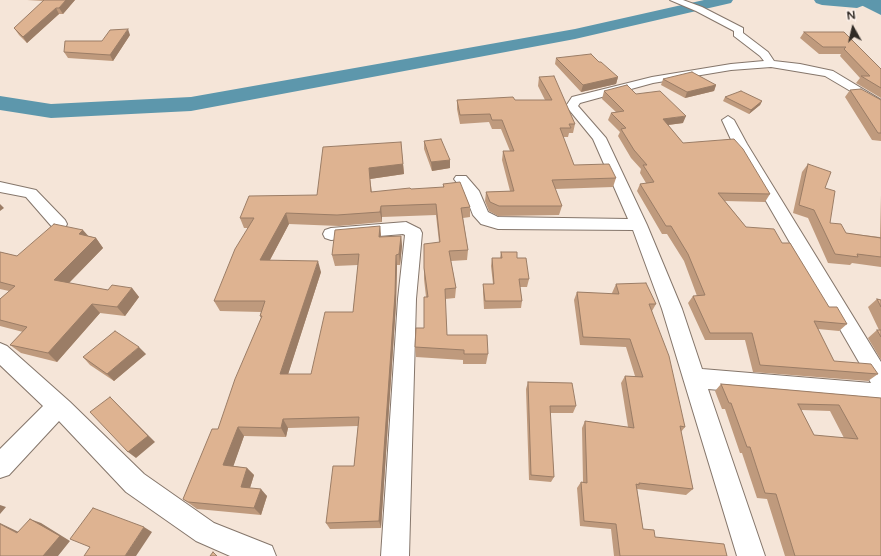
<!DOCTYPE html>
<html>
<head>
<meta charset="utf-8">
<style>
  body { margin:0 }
  #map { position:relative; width:881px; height:556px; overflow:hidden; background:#f5e5d8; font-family:"Varela Round",sans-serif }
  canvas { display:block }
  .north { position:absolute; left:833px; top:8px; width:40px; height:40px; -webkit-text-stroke:3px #fef3ec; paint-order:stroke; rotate:352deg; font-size:11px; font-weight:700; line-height:16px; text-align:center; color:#312b26 }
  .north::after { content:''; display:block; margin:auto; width:14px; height:18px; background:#312b26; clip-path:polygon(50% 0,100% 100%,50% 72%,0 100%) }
</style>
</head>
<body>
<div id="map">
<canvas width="881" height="556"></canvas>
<div class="north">N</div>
</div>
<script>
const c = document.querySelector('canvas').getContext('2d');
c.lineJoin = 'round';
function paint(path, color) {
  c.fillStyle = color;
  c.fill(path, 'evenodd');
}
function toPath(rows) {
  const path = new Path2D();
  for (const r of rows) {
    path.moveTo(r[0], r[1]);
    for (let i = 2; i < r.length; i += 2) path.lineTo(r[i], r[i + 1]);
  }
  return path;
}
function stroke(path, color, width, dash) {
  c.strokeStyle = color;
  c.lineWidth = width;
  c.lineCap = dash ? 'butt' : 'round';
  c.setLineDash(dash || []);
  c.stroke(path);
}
const water = toPath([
  [852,0,881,0,881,15,857,3]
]);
const river = toPath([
  [704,0,733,0,731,3,575,39,191,111,51,118,0,110,0,96,51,104,191,97,575,29,704,0],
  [814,0,872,0,870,3,857,8,822,5,816,3,814,0]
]);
const minor = toPath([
  [670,0,683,0,702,7,743,28,743,33,768,52,774,61,800,64,833,71,881,100,881,109,825,76,771,67,731,70,653,83,580,103,578,106,606,138,647,225,682,309,702,369,871,383,733,144,722,120,728,116,734,120,747,144,881,362,881,400,874,403,708,389,765,556,737,556,662,309,633,230,498,229,481,224,473,215,464,192,454,179,456,176,466,176,479,191,488,212,498,217,628,219,593,139,566,106,572,97,652,77,731,64,764,61,760,56,734,36,734,31,696,11,670,0],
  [0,182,36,190,65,220,67,224,65,228,59,230,53,228,26,197,0,192,0,182],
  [406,222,420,229,422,233,416,299,409,556,381,556,398,299,405,235,403,234,331,240,325,238,323,234,325,230,331,228,406,222],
  [0,343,7,346,70,402,144,474,214,523,272,546,276,556,230,556,196,541,126,492,59,421,9,475,0,478,0,449,43,406,0,365,0,343]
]);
const wall = toPath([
  [27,0,75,0,63,14,59,14,27,43,19,35,14,28,44,1],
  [804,32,844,32,881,69,881,98,856,83,860,78,840,56,841,54,819,54,800,38],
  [130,35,113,61,68,58,64,52,102,41],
  [556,58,599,62,618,77,616,84,581,92,555,64],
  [539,77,575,124,573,133,569,133,568,137,563,137,574,165,616,178,613,187,555,189,562,206,559,215,498,216,489,211,485,201,486,192,510,191,502,160,503,151,510,151,501,129,492,129,489,122,460,124,457,109,457,100,545,100,538,86],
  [663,79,716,85,714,91,685,98,661,85],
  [850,90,881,100,881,141,872,140,845,97],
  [604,91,636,94,683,123,668,125,683,143,770,194,765,202,725,201,746,227,782,243,829,307,847,324,839,331,818,329,834,361,878,374,868,381,753,372,745,340,705,340,688,303,693,296,697,296,684,261,667,234,662,234,637,191,640,184,646,183,640,173,641,169,631,158,618,136,620,132,608,120,611,113,616,112,602,99],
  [725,97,762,101,760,105,749,114,723,101],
  [424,141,450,160,450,168,432,171,424,149],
  [401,142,404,174,370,179,372,192,443,188,443,184,470,207,470,217,463,218,468,250,467,260,451,261,456,288,455,298,445,299,447,335,488,354,486,364,463,364,463,360,416,357,415,347,424,328,426,297,424,279,424,268,439,242,436,215,382,217,382,222,339,226,289,224,270,260,321,272,288,374,311,374,353,312,358,265,335,266,332,255,380,226,381,237,401,236,402,246,400,265,397,265,396,304,381,528,330,529,326,523,354,466,358,426,288,428,286,437,244,436,233,466,247,468,254,475,250,488,267,496,261,515,197,509,183,499,218,429,261,318,260,316,261,312,220,311,214,301,248,228,244,228,240,218,317,195],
  [808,164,825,188,830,223,846,233,880,237,881,195,881,267,852,263,850,265,828,263,808,218,793,213,802,172],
  [89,236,96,238,103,248,69,283,108,290,132,288,139,297,125,316,100,313,57,362,21,353,10,345,23,332,0,326,0,299,9,291,0,289,0,252,17,256],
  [501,252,517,258,529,279,527,287,520,287,522,301,521,308,484,309,483,292,483,284,493,284,491,266,492,258,500,258],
  [616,284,656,304,652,311,685,427,681,432,693,489,686,495,637,489,643,529,655,537,727,556,614,556,611,529,580,526,577,488,581,482,583,482,582,428,585,421,628,427,621,383,625,376,635,376,626,347,580,345,574,300,577,292,612,294,612,293],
  [877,299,881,300,881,360,868,338,877,330,879,330,868,307],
  [146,354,114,381,90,365,83,357],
  [528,382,576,406,573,413,550,413,554,477,551,482,529,480,526,389],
  [721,384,881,398,881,556,785,556,767,499,757,498,742,453,740,453,725,409,722,409,715,391],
  [801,410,830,411,844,438,814,435]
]);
const shadedWall = toPath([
  [66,0,75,0,63,14,59,8],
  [56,8,59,14,27,43,23,37],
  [128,29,130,35,113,61,110,55],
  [618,77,616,84,581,92,583,85],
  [716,85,714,91,685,98,687,92],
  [762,101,760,105,749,114,751,110],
  [686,116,683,123,660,126,663,119],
  [450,160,450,168,432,171,431,162],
  [403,164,404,174,370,179,369,168],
  [0,204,4,208,0,211],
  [381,206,382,217,382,222,380,212],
  [286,213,289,224,264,271,260,260],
  [380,226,381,237,379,237],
  [83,230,91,239,79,234],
  [401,236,402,246,400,265,399,254],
  [96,238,103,248,63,289,54,280],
  [396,255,397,265,396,304,381,528,379,521],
  [318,261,321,272,285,384,280,374],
  [132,288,139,297,125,316,117,307],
  [92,304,100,313,57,362,48,353],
  [139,347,146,354,114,381,107,374],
  [110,397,155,442,136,458,128,452],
  [283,419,288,428,286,437,281,428],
  [238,427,244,436,231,473,223,465],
  [247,468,254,475,248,494,241,487],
  [261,489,267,496,261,515,254,508],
  [0,505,6,507,0,514],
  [30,519,41,523,70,541,58,556,43,556],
  [0,523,29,537,17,533,0,524],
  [144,527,152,532,136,556,125,556]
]);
const building = toPath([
  [44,0,66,0,59,8,56,8,23,37,14,28,44,0],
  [128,29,110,55,64,52,65,41,102,41,110,30,128,29],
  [804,32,844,32,881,69,881,88,861,76,870,76,844,49,846,47,823,47,804,32],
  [591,54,599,62,601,62,618,77,583,85,556,58,591,54],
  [692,72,716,85,687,92,663,79,692,72],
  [554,76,575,124,569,124,571,128,560,128,574,165,609,164,616,178,552,180,562,206,499,206,490,202,486,192,514,191,503,151,514,151,502,120,492,120,490,114,460,115,457,100,513,97,515,100,552,100,539,77,554,76],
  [627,85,636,94,660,91,686,116,663,119,683,143,734,139,743,149,770,194,718,193,746,227,774,229,782,243,790,243,829,307,837,307,847,324,814,321,834,361,871,364,878,374,760,365,752,333,710,333,693,296,705,295,688,254,671,226,666,226,640,184,654,182,643,165,647,165,634,150,621,129,626,128,611,113,624,111,604,91,627,85],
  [861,89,881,100,881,133,878,133,850,90,861,89],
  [741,91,762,101,751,110,725,97,741,91],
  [441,139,450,160,431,162,424,141,441,139],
  [401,142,403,164,369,168,371,192,410,188,411,189,444,187,443,184,460,182,470,207,461,208,468,250,449,251,456,288,445,289,447,335,487,335,488,354,464,354,464,350,415,347,416,328,424,328,424,297,428,297,424,268,424,244,440,242,436,204,381,206,380,212,337,215,286,213,260,260,318,261,280,374,311,374,325,312,353,312,359,254,332,255,335,230,380,226,379,237,401,236,399,254,396,255,395,294,379,521,326,523,333,466,354,466,359,417,283,419,281,428,238,427,223,465,247,468,241,487,261,489,254,508,188,502,183,499,212,429,218,429,235,379,262,316,260,316,265,301,214,301,235,249,254,218,240,218,249,196,317,195,323,147,401,142],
  [808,164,831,172,825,188,835,191,830,223,841,224,846,233,881,238,881,257,857,254,858,257,835,254,814,210,799,205,808,164],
  [54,224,83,230,79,234,96,238,54,280,108,290,112,285,132,288,117,307,92,304,48,353,10,345,27,327,0,320,0,299,15,286,0,282,0,252,17,256,54,224],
  [501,252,517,252,517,258,526,258,529,279,519,279,522,301,485,301,483,284,494,284,492,258,502,258,501,252],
  [646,283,656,304,649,304,669,356,685,427,680,426,693,489,639,483,639,485,636,484,643,529,654,530,655,537,724,544,727,556,620,556,616,524,584,521,581,482,587,483,585,421,634,428,625,376,643,377,630,339,583,337,577,292,619,294,616,284,646,283],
  [877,299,881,300,881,307,877,299],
  [877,330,881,330,881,337,877,330],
  [115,331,139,347,107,374,83,357,115,331],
  [528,382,572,383,576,406,550,406,554,477,531,475,528,382],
  [721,384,881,398,881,556,795,556,776,494,765,493,750,447,747,447,731,403,729,403,721,384],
  [798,404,839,405,858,439,814,435,798,404],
  [110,397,148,436,128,452,90,412,110,397],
  [93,508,144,527,125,556,84,556,90,547,70,539,93,508],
  [30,519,60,536,43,556,0,556,0,524,17,533,30,519],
  [213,552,217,556,210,556,213,552]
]);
paint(water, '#5d97ac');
paint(river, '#5d97ac');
stroke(minor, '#85766b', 2);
paint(minor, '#fff');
paint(wall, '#bf9a7d');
paint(shadedWall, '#9b7d66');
paint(building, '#deb391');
stroke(building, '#9b7d66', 1);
</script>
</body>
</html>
